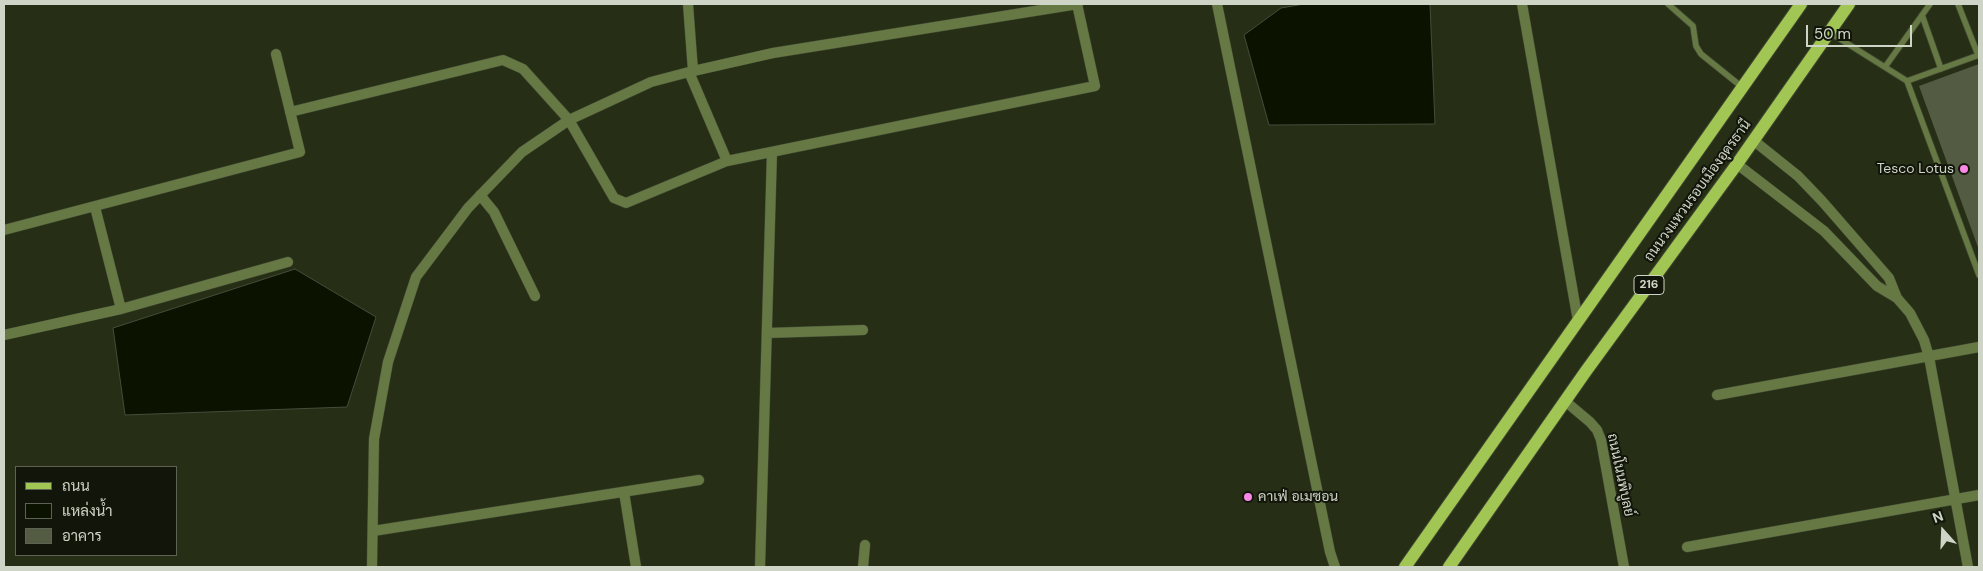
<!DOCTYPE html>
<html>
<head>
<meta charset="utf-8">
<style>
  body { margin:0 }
  #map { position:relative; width:1983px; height:571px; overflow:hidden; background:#262e16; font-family:"DM Sans",Sarabun,sans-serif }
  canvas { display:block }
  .frame { position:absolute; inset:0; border:5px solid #cfd5c6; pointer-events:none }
  .legend { position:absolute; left:15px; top:466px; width:162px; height:90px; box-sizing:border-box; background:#11150a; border:1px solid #5d6255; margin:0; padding:6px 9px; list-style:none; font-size:15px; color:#cfd5c6 }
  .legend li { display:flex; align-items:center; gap:10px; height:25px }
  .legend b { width:25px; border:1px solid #5d6255 }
  .north { position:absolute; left:1918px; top:506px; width:50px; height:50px; -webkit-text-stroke:4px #11150a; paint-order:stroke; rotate:340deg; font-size:14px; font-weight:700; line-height:20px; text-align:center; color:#cfd5c6 }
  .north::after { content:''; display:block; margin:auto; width:18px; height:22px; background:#cfd5c6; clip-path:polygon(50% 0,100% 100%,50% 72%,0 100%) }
  .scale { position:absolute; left:1806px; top:25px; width:106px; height:22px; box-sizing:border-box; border:2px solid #cfd5c6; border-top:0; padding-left:6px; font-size:15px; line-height:18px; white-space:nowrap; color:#cfd5c6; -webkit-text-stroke:4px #11150a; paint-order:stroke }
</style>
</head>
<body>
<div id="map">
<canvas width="1983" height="571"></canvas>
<div class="frame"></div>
<ul class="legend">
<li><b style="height:6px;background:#a2c654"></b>ถนน</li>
<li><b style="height:14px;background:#0b1200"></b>แหล่งน้ำ</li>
<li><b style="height:14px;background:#535c43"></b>อาคาร</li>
</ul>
<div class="north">N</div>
<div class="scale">50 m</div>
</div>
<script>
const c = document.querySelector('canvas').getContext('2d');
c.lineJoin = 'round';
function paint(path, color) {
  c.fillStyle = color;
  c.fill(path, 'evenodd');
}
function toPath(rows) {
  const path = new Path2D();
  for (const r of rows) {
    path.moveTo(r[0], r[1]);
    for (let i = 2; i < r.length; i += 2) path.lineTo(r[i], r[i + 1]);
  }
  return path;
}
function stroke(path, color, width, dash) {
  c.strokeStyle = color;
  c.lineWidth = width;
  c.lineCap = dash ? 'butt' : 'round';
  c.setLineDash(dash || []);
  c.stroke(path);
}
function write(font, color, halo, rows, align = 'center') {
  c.font = font + ' "DM Sans",Sarabun,sans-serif';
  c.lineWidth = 4;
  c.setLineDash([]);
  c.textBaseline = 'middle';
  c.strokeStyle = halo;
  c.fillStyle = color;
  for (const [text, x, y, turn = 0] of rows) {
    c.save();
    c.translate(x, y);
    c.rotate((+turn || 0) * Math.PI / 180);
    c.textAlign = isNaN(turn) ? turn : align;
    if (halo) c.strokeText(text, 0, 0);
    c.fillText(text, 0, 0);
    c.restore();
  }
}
const water = toPath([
  [1304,4,1430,4,1435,124,1269,125,1244,35,1281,8,1304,4],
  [295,269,376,317,347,407,125,415,113,328,295,269]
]);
const building = toPath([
  [1979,64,1979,250,1919,86]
]);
const service = toPath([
  [1668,4,1693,26,1696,46,1701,54,1742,87],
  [1958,4,1978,55],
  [1922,15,1941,69],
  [1829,32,1907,81,1979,55],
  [1885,67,1930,4],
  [1907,81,1979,275]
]);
const minor = toPath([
  [688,4,693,71],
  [1217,4,1330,552,1335,567],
  [1522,4,1578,321],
  [689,72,727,161],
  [290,112,503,60,523,69,569,120,614,198,626,203,727,161,1095,86,1077,4],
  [1753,140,1798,176,1822,201,1889,278,1897,298],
  [1737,164,1824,231,1877,286,1897,298,1910,313,1924,340,1929,357,1968,567],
  [480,195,494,212,535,296],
  [95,207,121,309],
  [4,230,300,152,276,54],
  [767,333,863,330],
  [4,335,121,309,288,262],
  [1717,395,1979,347],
  [624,492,636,567],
  [373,531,699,480],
  [1687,547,1979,495],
  [372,567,374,439,388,362,416,277,468,208,522,152,569,120,651,82,689,72,773,53,1078,4],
  [760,567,772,152],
  [863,567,865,545]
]);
const tertiary = toPath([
  [1565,401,1590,422,1597,430,1601,440,1624,567]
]);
const primary = toPath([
  [1405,567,1801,4],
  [1449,567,1586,371,1737,164,1849,4]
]);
const markers = [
  [1964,169,5,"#fb87e6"],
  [1248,497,5,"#fb87e6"]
];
const shields = [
  [1649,285,30]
];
const shieldNames = [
  ["216",1649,285]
];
const poiNames = [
  ["Tesco Lotus",1954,169],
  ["คาเฟ่ อเมซอน",1258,497,"left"]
];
const streetNames = [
  ["ถนนวงแหวนรอบเมืองอุดรธานี",1698,191,-54],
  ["ถนนโนนพิบูลย์",1620,475,78]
];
paint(water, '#0b1200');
stroke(water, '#464c3b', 1);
paint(building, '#535c43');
stroke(service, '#414932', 7);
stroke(minor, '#414932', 11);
stroke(tertiary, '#414932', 11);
stroke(primary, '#414932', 14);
stroke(service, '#667844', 5.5);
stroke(minor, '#667844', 10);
stroke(tertiary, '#667844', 10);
stroke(primary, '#a2c654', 12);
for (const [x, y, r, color] of markers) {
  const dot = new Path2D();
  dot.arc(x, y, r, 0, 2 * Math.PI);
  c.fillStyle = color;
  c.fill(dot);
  stroke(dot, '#11150a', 2);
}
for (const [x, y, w] of shields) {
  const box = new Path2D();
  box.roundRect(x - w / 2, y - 9.5, w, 19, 4);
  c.fillStyle = '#11150a';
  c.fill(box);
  stroke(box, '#cfd5c6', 1);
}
write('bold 12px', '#cfd5c6', null, shieldNames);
write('14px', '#cfd5c6', '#11150a', poiNames, 'right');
write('14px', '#cfd5c6', '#11150a', streetNames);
</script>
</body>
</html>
